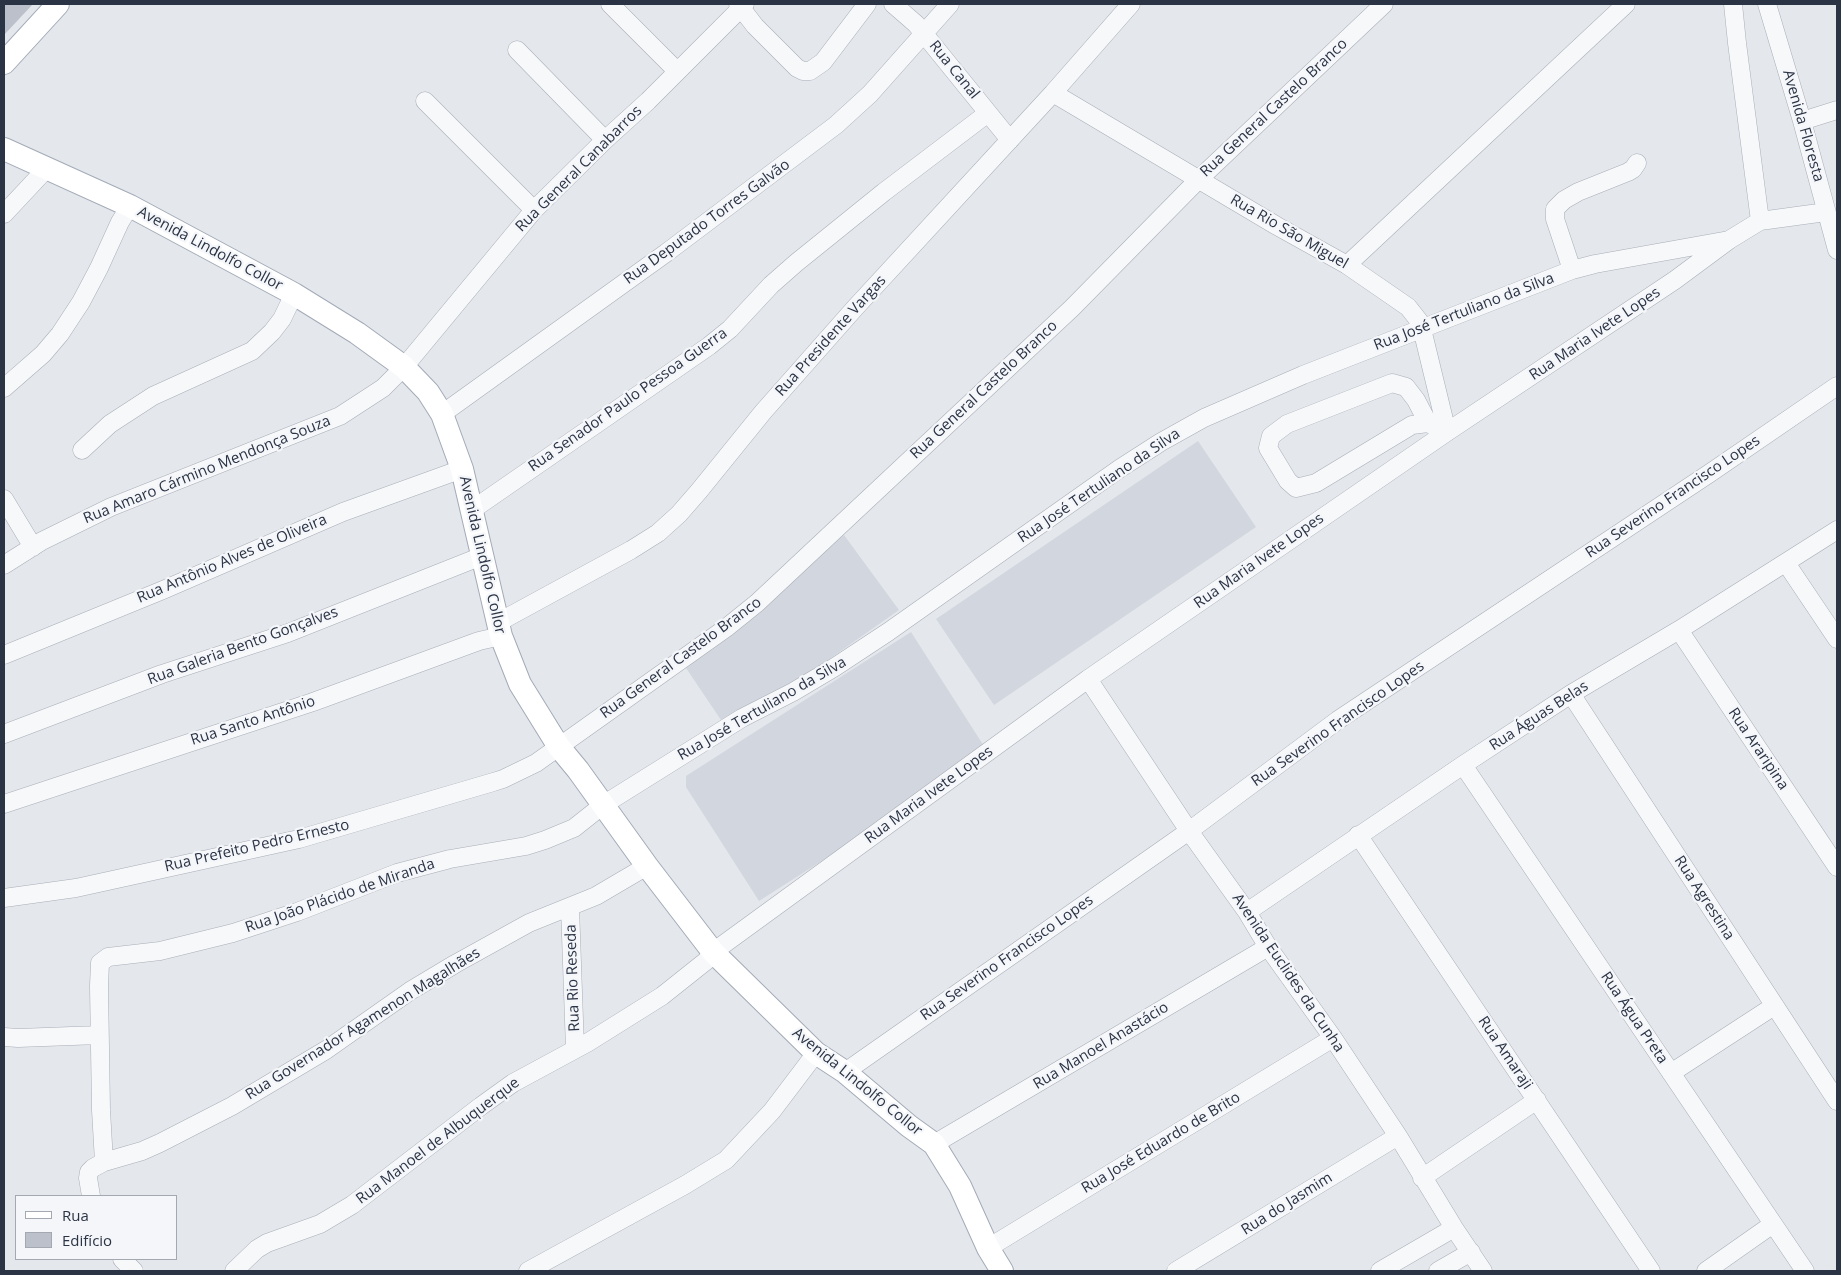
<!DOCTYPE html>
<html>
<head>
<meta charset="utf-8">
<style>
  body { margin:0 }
  #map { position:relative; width:1841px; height:1275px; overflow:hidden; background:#e4e7ec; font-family:"Open Sans",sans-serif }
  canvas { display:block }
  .frame { position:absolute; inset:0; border:5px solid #2b3445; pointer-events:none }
  .legend { position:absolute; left:15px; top:1195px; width:162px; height:65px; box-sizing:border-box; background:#f4f6f9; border:1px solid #a4a8b1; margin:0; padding:6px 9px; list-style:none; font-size:15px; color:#2b3445 }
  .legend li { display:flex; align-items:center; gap:10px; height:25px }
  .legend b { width:25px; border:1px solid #a4a8b1 }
</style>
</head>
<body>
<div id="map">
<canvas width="1841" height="1275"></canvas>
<div class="frame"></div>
<ul class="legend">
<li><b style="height:6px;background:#fff"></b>Rua</li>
<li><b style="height:14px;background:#bbc0ca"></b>Edifício</li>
</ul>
</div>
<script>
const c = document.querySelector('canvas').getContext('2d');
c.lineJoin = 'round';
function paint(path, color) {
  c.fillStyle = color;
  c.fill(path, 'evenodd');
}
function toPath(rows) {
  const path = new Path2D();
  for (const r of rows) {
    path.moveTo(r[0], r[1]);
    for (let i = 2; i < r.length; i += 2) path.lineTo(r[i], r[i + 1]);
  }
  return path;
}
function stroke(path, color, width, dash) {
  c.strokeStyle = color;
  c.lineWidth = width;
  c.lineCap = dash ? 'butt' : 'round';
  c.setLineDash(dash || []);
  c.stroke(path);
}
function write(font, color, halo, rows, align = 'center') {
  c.font = font + ' "Open Sans",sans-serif';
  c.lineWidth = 4.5;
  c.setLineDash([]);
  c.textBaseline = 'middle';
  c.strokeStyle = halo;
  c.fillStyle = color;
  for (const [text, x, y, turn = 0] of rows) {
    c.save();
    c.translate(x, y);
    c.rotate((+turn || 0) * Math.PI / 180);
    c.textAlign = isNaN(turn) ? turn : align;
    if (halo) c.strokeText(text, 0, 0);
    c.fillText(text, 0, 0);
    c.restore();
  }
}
const built = toPath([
  [1198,441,1256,527,994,705,936,619],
  [844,535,899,610,801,679,721,720,686,668],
  [911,632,989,754,759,901,686,787,686,776]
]);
const building = toPath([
  [4,4,33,4,4,35]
]);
const minor = toPath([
  [610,4,677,71],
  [738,4,755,26,797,68,803,71,810,71,823,62,867,4],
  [893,4,916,24,1010,140],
  [1733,4,1737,43,1760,221],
  [1767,4,1802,121,1837,250],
  [517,50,605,140],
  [1053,93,1277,226,1347,265,1408,307,1419,321,1422,329,1447,432],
  [425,101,534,210],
  [1802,121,1837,110],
  [4,214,47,168],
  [1347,265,1626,4],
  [1572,270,1555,219,1555,209,1564,200,1578,192,1628,172,1633,169,1637,163],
  [4,388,43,354,60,334,81,302,99,268,120,222,130,206],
  [442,414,666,253,836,125,870,94,950,4],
  [1428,423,1412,425,1316,483,1296,488,1288,481,1268,448,1271,436,1287,424,1392,383,1406,387,1416,400,1428,423,1447,432],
  [82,450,110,424,153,396,252,351,272,332,282,319,294,294],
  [4,499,33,547],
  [472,510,709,346,730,329,771,285,796,263,884,192,988,113],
  [1786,563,1837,639],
  [4,565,42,541,111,507,340,416,383,388,404,367,534,210,605,140,648,101,745,4],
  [497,623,631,550,658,533,679,514,699,491,763,412,854,309,1053,93,1131,4],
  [1679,630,1837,867],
  [4,655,163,590,343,512,462,469],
  [1088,679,1189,831,1247,912,1268,947,1333,1038,1398,1136,1454,1228,1483,1271],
  [1571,694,1837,1101],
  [4,734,162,674,288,633,482,556],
  [1463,765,1805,1271],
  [4,804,313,702,479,641,501,636],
  [1358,835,1651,1271],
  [4,898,76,888,299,839,490,783,503,779,536,763,726,628,757,603,1072,308,1199,179,1384,4],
  [570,907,575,1049],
  [1247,912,1463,765,1571,694,1679,630,1837,530],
  [4,1037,18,1038,99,1035],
  [845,1072,1189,831,1338,720,1710,473,1837,386],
  [1671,1073,1774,1006],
  [934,1144,1268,947],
  [104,1162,101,1110,99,986,100,963,108,957,160,951,233,933,297,912,397,873,450,859,526,846,545,840,574,828,603,805,742,718,793,692,835,667,888,632,1119,469,1161,442,1204,418,1303,375,1572,270,1595,264,1729,240],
  [1422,1178,1537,1100],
  [91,1196,88,1178,89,1172,93,1168,104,1162,142,1151,160,1143,232,1106,326,1050,410,991,455,964,529,923,596,896,647,866],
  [988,1248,1333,1038],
  [122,1259,134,1271],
  [234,1271,257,1249,267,1243,320,1224,352,1205,481,1106,513,1083,587,1043,662,996,706,961,713,952,1088,679,1447,432,1675,280,1729,240,1760,221,1826,212],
  [528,1271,685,1185,726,1160,772,1111,816,1053],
  [1176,1271,1398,1136],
  [1380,1271,1454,1228],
  [1438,1271,1471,1252],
  [1706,1271,1773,1224]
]);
const major = toPath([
  [4,63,58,4],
  [4,149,130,206,294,294,357,333,404,367,428,392,442,414,462,469,501,636,520,684,559,747,578,770,647,866,713,952,816,1053,845,1072,909,1126,934,1144,960,1186,988,1248,1002,1271]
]);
const streetNames = [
  ["Rua Canal",954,70,51],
  ["Rua General Castelo Branco",1274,108,-43],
  ["Avenida Floresta",1803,126,74],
  ["Rua General Canabarros",579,169,-45],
  ["Rua Deputado Torres Galvão",707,222,-36],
  ["Rua Rio São Miguel",1289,232,30],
  ["Avenida Lindolfo Collor",210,249,28],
  ["Rua José Tertuliano da Silva",1464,312,-21],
  ["Rua Maria Ivete Lopes",1595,334,-34],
  ["Rua Presidente Vargas",831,336,-48],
  ["Rua General Castelo Branco",984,390,-43],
  ["Rua Senador Paulo Pessoa Guerra",628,400,-35],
  ["Rua Amaro Cármino Mendonça Souza",207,470,-22],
  ["Rua José Tertuliano da Silva",1099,486,-34],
  ["Rua Severino Francisco Lopes",1673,497,-34],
  ["Avenida Lindolfo Collor",482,555,77],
  ["Rua Antônio Alves de Oliveira",232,559,-23],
  ["Rua Maria Ivete Lopes",1259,561,-35],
  ["Rua Galeria Bento Gonçalves",243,646,-20],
  ["Rua General Castelo Branco",681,658,-36],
  ["Rua José Tertuliano da Silva",762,709,-30],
  ["Rua Águas Belas",1539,716,-33],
  ["Rua Santo Antônio",253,721,-18],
  ["Rua Severino Francisco Lopes",1338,724,-35],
  ["Rua Araripina",1758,749,56],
  ["Rua Maria Ivete Lopes",929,795,-36],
  ["Rua Prefeito Pedro Ernesto",257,846,-13],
  ["Rua João Plácido de Miranda",340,896,-19],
  ["Rua Agrestina",1704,898,57],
  ["Rua Severino Francisco Lopes",1007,958,-35],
  ["Avenida Euclides da Cunha",1288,973,56],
  ["Rua Rio Reseda",573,978,-92],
  ["Rua Água Preta",1634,1018,56],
  ["Rua Governador Agamenon Magalhães",363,1024,-32],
  ["Rua Manoel Anastácio",1101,1046,-31],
  ["Rua Amaraji",1505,1053,56],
  ["Avenida Lindolfo Collor",857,1082,39],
  ["Rua Manoel de Albuquerque",438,1141,-37],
  ["Rua José Eduardo de Brito",1161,1143,-31],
  ["Rua do Jasmim",1287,1204,-32]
];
paint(built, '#d2d6de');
paint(building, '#bbc0ca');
stroke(minor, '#a9aeb7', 19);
stroke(major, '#a3abb8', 24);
stroke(minor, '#f7f8fa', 18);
stroke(major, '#fff', 22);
write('15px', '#2b3445', '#f4f6f9', streetNames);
</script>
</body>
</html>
